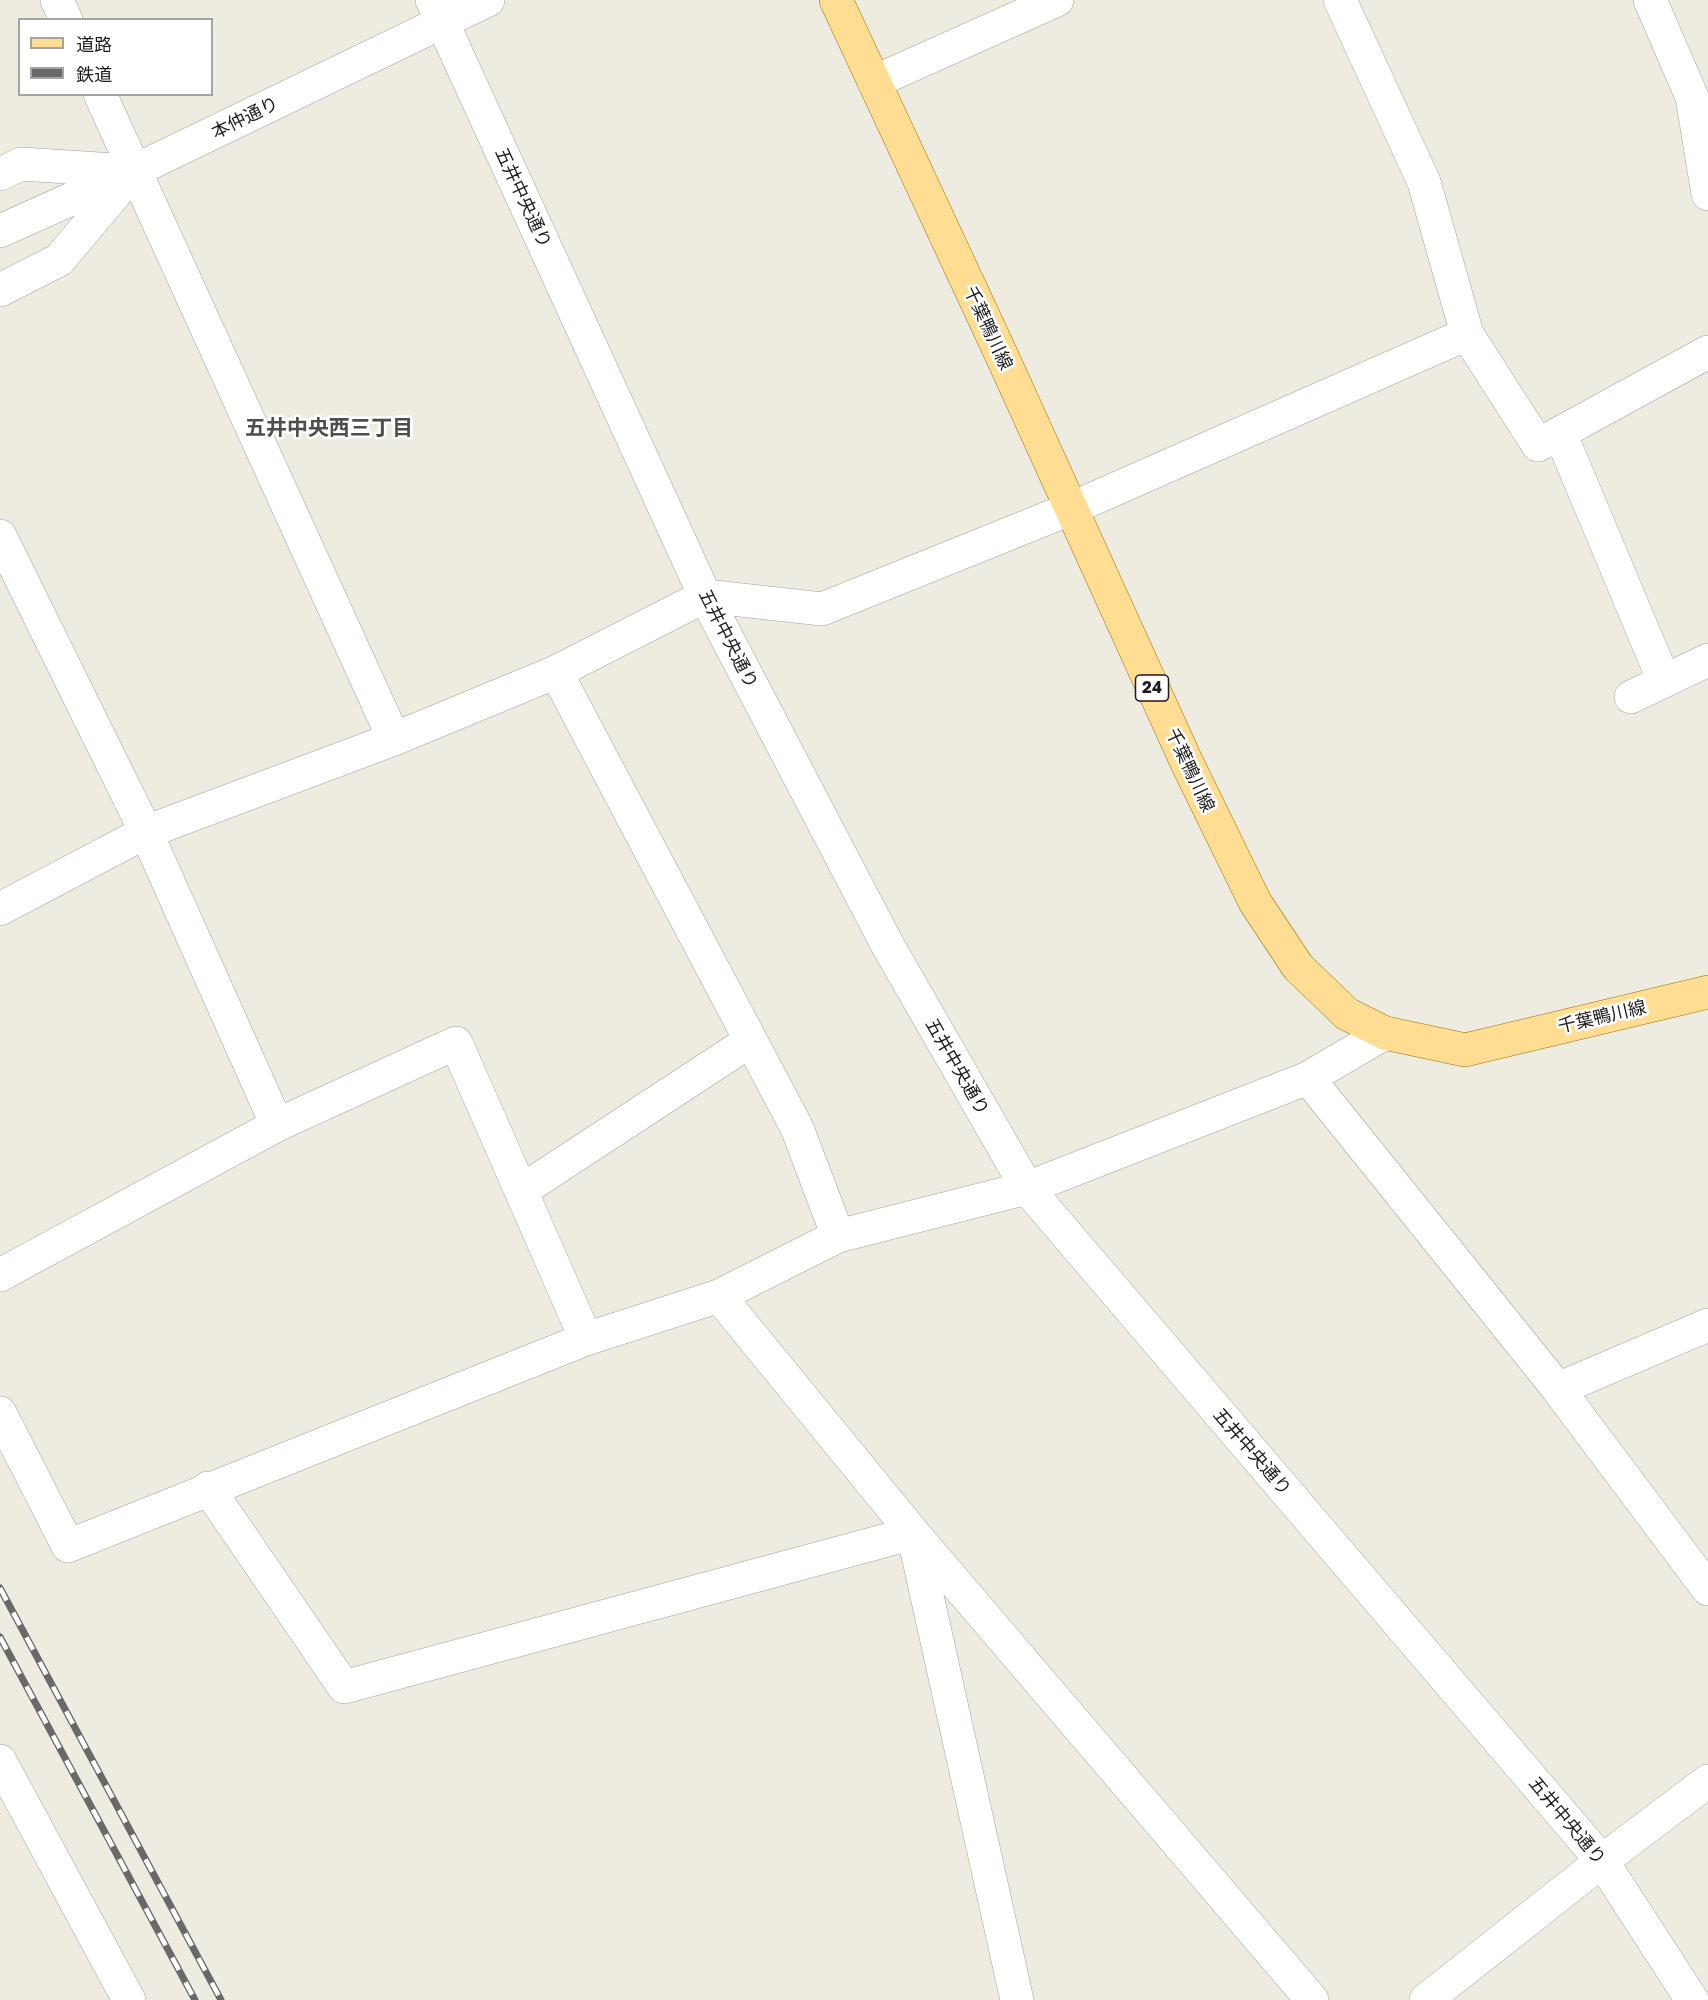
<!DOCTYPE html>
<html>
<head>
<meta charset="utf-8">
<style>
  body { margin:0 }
  #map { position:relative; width:1708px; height:2000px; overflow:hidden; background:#eeebe0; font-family:"Golos Text","Noto Sans JP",sans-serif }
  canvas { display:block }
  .legend { position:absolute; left:18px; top:18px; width:195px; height:78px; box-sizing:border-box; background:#fff; border:2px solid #a4a4a4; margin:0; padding:8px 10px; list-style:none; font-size:18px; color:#1b1b1b }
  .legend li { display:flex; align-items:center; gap:12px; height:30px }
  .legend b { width:30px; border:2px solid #a4a4a4 }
</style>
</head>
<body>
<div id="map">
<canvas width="1708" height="2000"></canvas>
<ul class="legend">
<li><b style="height:8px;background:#ffde93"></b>道路</li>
<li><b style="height:8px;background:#696969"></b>鉄道</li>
</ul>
</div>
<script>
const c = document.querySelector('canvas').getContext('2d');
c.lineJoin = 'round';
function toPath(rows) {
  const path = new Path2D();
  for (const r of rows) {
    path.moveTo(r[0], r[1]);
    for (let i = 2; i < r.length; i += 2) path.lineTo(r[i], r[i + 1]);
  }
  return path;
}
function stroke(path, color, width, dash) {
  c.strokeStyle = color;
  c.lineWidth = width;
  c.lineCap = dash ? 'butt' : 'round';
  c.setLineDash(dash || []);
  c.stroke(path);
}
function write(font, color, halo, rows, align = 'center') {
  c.font = font + ' "Golos Text","Noto Sans JP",sans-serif';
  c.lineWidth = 5;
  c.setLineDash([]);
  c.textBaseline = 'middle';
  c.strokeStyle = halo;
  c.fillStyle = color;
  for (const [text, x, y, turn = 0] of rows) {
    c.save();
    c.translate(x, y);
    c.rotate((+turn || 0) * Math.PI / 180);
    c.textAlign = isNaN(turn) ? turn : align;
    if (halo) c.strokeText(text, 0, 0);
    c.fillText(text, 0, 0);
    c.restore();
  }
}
const minor = toPath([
  [57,0,66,20],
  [432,0,705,596,887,944,1027,1188,1602,1861,1692,2000],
  [1340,0,1424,182,1467,334],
  [1650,0,1692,97,1708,194],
  [874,82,1057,0],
  [100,94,394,739],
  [0,174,21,164,130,171],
  [0,231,134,171,488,0],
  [0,290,59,260,129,177],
  [1560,433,1664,681],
  [0,536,146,832,277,1125],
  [556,672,797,1128,838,1236],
  [1631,697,1708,660],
  [0,909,146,832,394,739,556,672,705,596,822,609,1070,509,1467,334,1538,445,1708,352],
  [1308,1078,1558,1389,1708,1589],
  [521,1191,750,1041],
  [0,1275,277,1125,456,1043,586,1339],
  [719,1296,913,1533,1312,2000],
  [1558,1389,1708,1325],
  [0,1413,68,1546,586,1339,719,1296,838,1236,1027,1188,1308,1078,1385,1033],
  [208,1488,344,1687,913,1533,1017,2000],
  [0,1761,129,2000],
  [1426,2000,1602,1861,1708,1781]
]);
const major = toPath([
  [836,0,1001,354,1187,763,1255,902,1298,967,1347,1014,1385,1033,1465,1050,1708,992]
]);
const rail = toPath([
  [0,1588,221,2000],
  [0,1637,195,2000]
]);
const shields = [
  [1152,688,33]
];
const shieldNames = [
  ["24",1152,688]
];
const streetNames = [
  ["本仲通り",245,118,-26],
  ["五井中央通り",523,198,65],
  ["千葉鴨川線",988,328,65],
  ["五井中央通り",728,639,63],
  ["千葉鴨川線",1190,770,65],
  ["千葉鴨川線",1602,1017,-13],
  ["五井中央通り",957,1067,60],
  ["五井中央通り",1252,1452,49],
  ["五井中央通り",1567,1821,50]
];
const quarterNames = [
  ["五井中央西三丁目",329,428]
];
stroke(minor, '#a2a2a2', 34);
stroke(major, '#927400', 34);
stroke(minor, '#fff', 33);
stroke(major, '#ffde93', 33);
stroke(rail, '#696969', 7);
stroke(rail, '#fff', 4.5, [14]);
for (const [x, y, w] of shields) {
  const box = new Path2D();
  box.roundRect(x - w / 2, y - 13, w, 26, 4.5);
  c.fillStyle = '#fff';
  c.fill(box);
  stroke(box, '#1b1b1b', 1.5);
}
write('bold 16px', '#1b1b1b', null, shieldNames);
write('18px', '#1b1b1b', '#fff', streetNames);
write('bold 21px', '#4e4e4e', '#fff', quarterNames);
</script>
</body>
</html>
